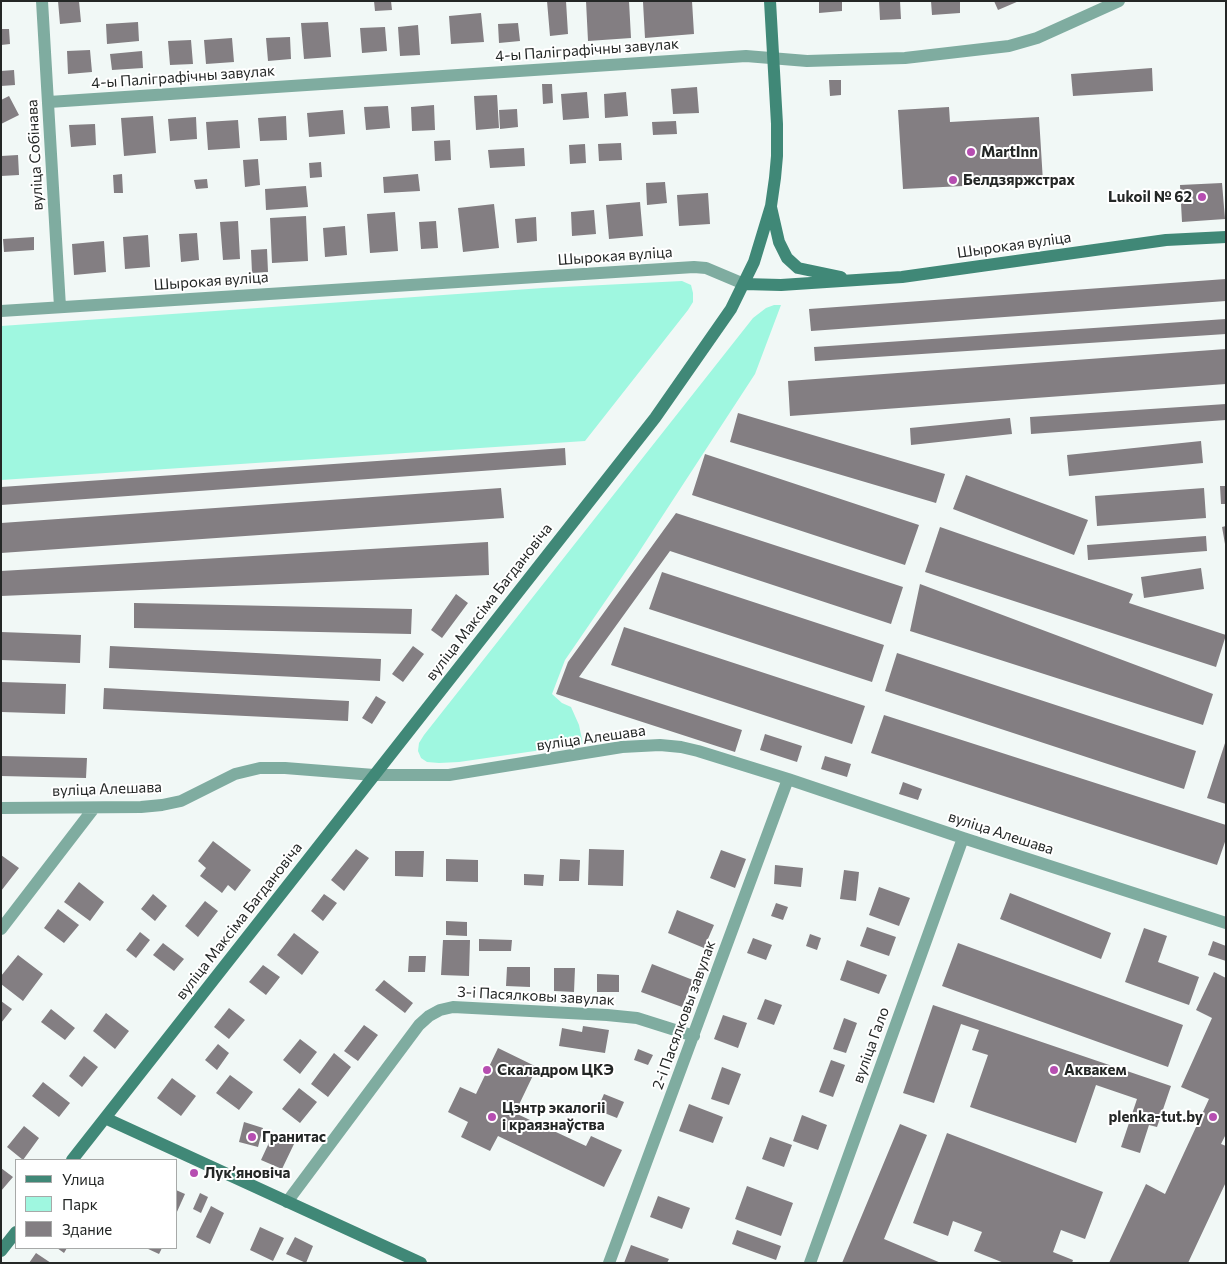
<!DOCTYPE html>
<html>
<head>
<meta charset="utf-8">
<style>
  body { margin:0 }
  #map { position:relative; width:1227px; height:1264px; overflow:hidden; background:#f1f8f6; font-family:Commissioner,sans-serif }
  canvas { display:block }
  .frame { position:absolute; inset:0; border:2px solid #242726; pointer-events:none }
  .legend { position:absolute; left:15px; top:1159px; width:162px; height:90px; box-sizing:border-box; background:#fff; border:1px solid #a7a9a8; margin:0; padding:6px 9px; list-style:none; font-size:15px; color:#242726 }
  .legend li { display:flex; align-items:center; gap:10px; height:25px }
  .legend b { width:25px; border:1px solid #a7a9a8 }
</style>
</head>
<body>
<div id="map">
<canvas width="1227" height="1264"></canvas>
<div class="frame"></div>
<ul class="legend">
<li><b style="height:6px;background:#408877"></b>Улица</li>
<li><b style="height:14px;background:#9ff7e0"></b>Парк</li>
<li><b style="height:14px;background:#837e82"></b>Здание</li>
</ul>
</div>
<script>
const c = document.querySelector('canvas').getContext('2d');
c.lineJoin = 'round';
function paint(path, color) {
  c.fillStyle = color;
  c.fill(path, 'evenodd');
}
function toPath(rows) {
  const path = new Path2D();
  for (const r of rows) {
    path.moveTo(r[0], r[1]);
    for (let i = 2; i < r.length; i += 2) path.lineTo(r[i], r[i + 1]);
  }
  return path;
}
function stroke(path, color, width, dash) {
  c.strokeStyle = color;
  c.lineWidth = width;
  c.lineCap = dash ? 'butt' : 'round';
  c.setLineDash(dash || []);
  c.stroke(path);
}
function write(font, color, halo, rows, align = 'center') {
  c.font = font + ' Commissioner,sans-serif';
  c.lineWidth = 4;
  c.setLineDash([]);
  c.textBaseline = 'middle';
  c.strokeStyle = halo;
  c.fillStyle = color;
  for (const [text, x, y, turn = 0] of rows) {
    c.save();
    c.translate(x, y);
    c.rotate((+turn || 0) * Math.PI / 180);
    c.textAlign = isNaN(turn) ? turn : align;
    if (halo) c.strokeText(text, 0, 0);
    c.fillText(text, 0, 0);
    c.restore();
  }
}
const green = toPath([
  [682,281,691,285,693,293,693,302,688,310,585,441,1,480,1,326,543,288],
  [774,305,781,305,755,374,637,555,565,660,552,694,562,703,571,707,579,725,583,744,459,762,439,763,427,762,421,758,418,751,419,743,424,735,753,318,766,308]
]);
const building = toPath([
  [58,1,79,1,81,22,60,24],
  [374,1,391,1,392,10,375,11],
  [547,1,566,1,568,34,550,36],
  [586,1,629,1,631,38,588,41],
  [692,1,694,34,645,38,643,2],
  [819,1,842,1,842,11,819,13],
  [879,1,900,1,901,19,880,20],
  [931,1,960,1,960,13,932,15],
  [994,1,1019,1,998,10],
  [481,13,484,42,451,44,449,16],
  [138,22,139,41,107,44,106,24],
  [328,22,331,57,304,59,301,23],
  [518,23,520,41,499,43,498,24],
  [418,25,420,55,400,56,398,27],
  [385,27,387,51,362,53,360,28],
  [1,29,9,29,10,44,1,45],
  [290,37,291,59,268,61,266,38],
  [232,38,234,62,206,64,204,40],
  [191,40,193,64,170,65,168,41],
  [90,50,92,72,68,74,67,51],
  [142,51,143,68,112,70,110,54],
  [1152,68,1153,91,1073,96,1071,74],
  [14,70,15,85,1,86,1,71],
  [829,80,841,80,841,95,830,96],
  [542,84,552,84,553,103,543,104],
  [697,87,699,113,673,114,671,89],
  [587,92,589,118,563,120,561,94],
  [626,92,628,116,605,118,604,94],
  [497,95,499,128,476,130,474,96],
  [9,96,19,115,1,124,1,100],
  [434,105,435,130,412,131,411,107],
  [388,106,390,128,366,130,364,107],
  [949,107,950,122,1039,117,1043,182,903,189,898,110],
  [517,109,518,127,500,129,499,110],
  [343,110,345,134,309,137,307,113],
  [153,116,156,153,124,156,121,118],
  [286,116,287,140,260,141,258,118],
  [196,117,197,139,170,141,168,119],
  [238,120,240,148,208,150,206,122],
  [676,121,677,134,653,135,652,122],
  [95,124,96,145,71,147,69,125],
  [450,140,451,160,435,161,434,141],
  [621,143,622,160,599,161,598,144],
  [585,144,586,163,570,164,569,145],
  [524,148,525,166,490,168,488,150],
  [18,155,19,175,1,176,1,156],
  [258,159,260,185,245,187,243,160],
  [321,162,322,177,310,178,309,163],
  [122,174,123,193,114,193,113,175],
  [418,174,420,191,384,193,383,177],
  [207,179,208,188,196,189,194,180],
  [665,182,667,203,647,205,646,183],
  [1222,183,1225,219,1182,222,1180,185],
  [306,186,308,207,266,210,265,189],
  [708,193,710,224,679,226,677,195],
  [640,202,643,236,609,239,606,205],
  [494,204,499,248,463,252,458,208],
  [594,210,596,234,572,236,571,212],
  [395,212,398,251,370,253,367,214],
  [306,216,308,261,272,263,270,218],
  [536,217,537,241,517,243,515,219],
  [238,221,240,259,223,260,220,222],
  [436,221,438,248,421,249,419,222],
  [345,226,347,255,325,257,323,228],
  [197,233,199,260,181,262,179,234],
  [148,235,150,267,125,269,123,237],
  [34,237,34,250,4,252,3,239],
  [104,241,106,272,74,275,72,244],
  [267,249,268,272,252,273,251,250],
  [1226,279,1226,301,811,331,809,309],
  [1226,319,1226,334,815,361,814,347],
  [1226,349,1226,384,790,416,788,381],
  [1226,404,1226,420,1031,434,1030,417],
  [738,413,945,474,936,503,730,442],
  [1010,418,1012,434,911,445,910,428],
  [1201,441,1203,463,1069,476,1067,455],
  [565,448,566,465,1,505,1,487],
  [705,454,919,525,905,565,692,495],
  [966,475,1088,520,1074,555,953,509],
  [1220,486,1226,486,1226,504,1221,504],
  [501,488,504,518,1,553,1,523],
  [1204,488,1206,518,1097,526,1095,496],
  [676,513,903,587,891,624,670,551,579,677,742,730,735,752,556,694,568,662],
  [1226,526,1226,544,1225,544,1222,527],
  [940,527,1133,594,1129,603,1226,635,1216,667,925,572],
  [1206,536,1207,551,1088,560,1087,545],
  [488,542,489,575,1,596,1,571],
  [1201,568,1204,589,1144,598,1141,577],
  [662,572,884,645,872,682,649,609],
  [920,584,1213,694,1203,725,910,631],
  [456,594,468,603,442,638,431,630],
  [134,603,412,609,411,634,134,628],
  [624,627,865,706,852,744,611,665],
  [1,632,81,635,80,663,1,660],
  [110,646,381,659,380,681,109,668],
  [413,646,424,654,403,682,392,674],
  [897,653,1196,751,1184,789,885,691],
  [1,682,66,684,65,714,1,712],
  [104,688,349,701,348,721,103,709],
  [376,696,386,702,372,724,362,718],
  [884,715,1226,825,1226,839,1217,865,871,753],
  [765,734,802,746,797,762,760,750],
  [1226,740,1226,804,1207,798],
  [1,756,87,758,86,778,1,776],
  [825,756,851,764,847,777,821,769],
  [903,782,922,789,918,800,899,794],
  [213,841,251,870,235,891,228,885,222,893,200,876,206,868,198,861],
  [356,849,369,858,344,891,331,880],
  [589,849,624,850,623,886,588,885],
  [721,850,746,859,735,888,710,878],
  [395,851,424,851,423,877,395,876],
  [1,855,19,868,1,891],
  [446,859,478,860,478,882,446,881],
  [560,859,580,860,579,881,559,881],
  [775,865,803,868,801,887,774,884],
  [844,870,859,872,856,901,840,899],
  [524,874,544,875,543,886,524,885],
  [79,882,104,902,90,921,64,902],
  [879,887,910,898,899,926,869,915],
  [1010,893,1111,933,1101,959,1000,919],
  [153,894,167,906,155,921,141,909],
  [324,894,337,903,323,921,311,911],
  [205,901,218,911,198,937,185,926],
  [776,903,788,907,783,920,771,916],
  [58,909,79,925,64,943,44,928],
  [677,910,714,925,704,948,668,933],
  [446,921,467,922,467,936,446,935],
  [867,927,896,937,889,956,860,946],
  [1144,928,1167,936,1158,962,1199,977,1189,1005,1125,982],
  [140,932,150,940,136,958,126,950],
  [294,933,319,952,302,975,277,955],
  [810,934,821,938,817,950,806,946],
  [753,938,772,945,766,960,747,953],
  [479,939,512,940,511,951,479,951],
  [443,940,470,940,469,976,441,975],
  [1213,941,1226,946,1226,961,1208,955],
  [163,943,184,959,174,971,153,955],
  [958,943,1183,1025,1168,1067,942,986],
  [18,955,43,974,23,1001,1,984,1,976],
  [409,956,426,956,425,972,408,972],
  [847,960,887,975,879,994,840,980],
  [652,964,693,980,682,1007,641,992],
  [263,965,280,977,266,995,249,982],
  [507,967,530,967,530,987,506,986],
  [554,968,575,968,574,992,554,991],
  [1214,972,1226,978,1226,1134,1221,1144,1226,1146,1226,1182,1188,1263,1109,1263,1146,1184,1165,1194,1209,1099,1181,1087,1212,1018,1196,1010],
  [597,974,619,975,619,992,597,992],
  [384,980,413,1003,405,1013,375,990],
  [765,999,782,1005,774,1025,757,1019],
  [1,1001,12,1009,1,1023],
  [933,1005,1171,1086,1157,1127,1149,1125,1140,1153,1121,1147,1137,1099,1096,1085,1076,1143,970,1107,988,1055,972,1050,979,1030,961,1024,934,1103,903,1093],
  [229,1008,245,1020,229,1039,214,1027],
  [51,1009,75,1028,65,1040,41,1022],
  [106,1013,129,1031,115,1049,93,1031],
  [723,1015,747,1023,738,1048,714,1039],
  [844,1018,857,1023,846,1053,833,1049],
  [364,1025,378,1035,358,1061,344,1051],
  [583,1026,609,1030,605,1053,559,1046,562,1028,582,1032],
  [300,1039,317,1052,300,1074,283,1060],
  [218,1044,229,1053,217,1070,205,1060],
  [498,1048,537,1067,515,1113,586,1146,591,1136,622,1150,604,1187,498,1136,490,1151,461,1137,468,1122,448,1112,460,1087,476,1094],
  [638,1049,653,1055,648,1065,634,1060],
  [334,1053,351,1067,328,1097,311,1084],
  [84,1056,98,1067,82,1087,69,1076],
  [831,1060,845,1065,833,1097,819,1092],
  [722,1067,741,1074,729,1105,711,1099],
  [230,1075,253,1092,239,1110,216,1093],
  [172,1078,196,1096,181,1116,157,1098],
  [43,1082,70,1103,59,1117,32,1096],
  [299,1088,317,1102,300,1123,282,1109],
  [604,1094,624,1102,617,1118,597,1110],
  [689,1104,723,1117,713,1143,679,1131],
  [802,1115,827,1125,818,1150,793,1141],
  [244,1122,263,1128,258,1147,239,1142],
  [900,1124,927,1135,884,1239,941,1263,842,1263],
  [24,1126,39,1138,23,1160,7,1147],
  [947,1133,1103,1192,1085,1239,1061,1230,1053,1252,1073,1260,1072,1263,1004,1263,974,1251,982,1232,953,1221,948,1236,913,1223],
  [273,1134,294,1144,282,1169,261,1160],
  [770,1137,792,1145,784,1167,762,1159],
  [1,1168,13,1177,1,1191],
  [747,1186,793,1203,781,1236,735,1219],
  [176,1190,185,1194,176,1214],
  [200,1193,208,1197,201,1213,193,1209],
  [658,1196,690,1208,682,1229,650,1217],
  [211,1206,224,1213,210,1244,196,1237],
  [260,1227,284,1238,273,1261,250,1250],
  [737,1230,781,1246,776,1260,732,1244],
  [295,1237,313,1246,306,1263,286,1254],
  [631,1245,669,1259,667,1263,624,1263],
  [57,1248,67,1248,64,1253],
  [146,1248,162,1248,159,1254],
  [36,1253,51,1263,29,1263]
]);
const street = toPath([
  [42,1,60,307],
  [49,102,746,56,807,61,905,58,1009,46,1037,38,1119,1],
  [1,311,694,267,706,268,744,284],
  [1,808,141,807,162,805,181,801,235,774,260,768,285,768,374,775,449,775,622,747,660,745,681,747,698,751,788,779,963,838,1226,923],
  [1,929,94,808],
  [287,1202,419,1025,429,1016,440,1010,453,1007,607,1015,637,1018,694,1036],
  [609,1263,788,779],
  [810,1263,963,838]
]);
const secondary = toPath([
  [771,207,779,242,787,258,798,268,841,277],
  [744,284,781,285,902,277,1166,240,1226,237],
  [105,1118,421,1263],
  [72,1160,655,418,731,309,754,262,771,206,775,178,777,156,777,124,770,1],
  [1,1251,16,1232]
]);
const markers = [
  [971,152,5,"#b64eb1"],
  [953,180,5,"#b64eb1"],
  [1202,197,5,"#b64eb1"],
  [487,1070,5,"#b64eb1"],
  [1054,1070,5,"#b64eb1"],
  [492,1117,5,"#b64eb1"],
  [1213,1117,5,"#b64eb1"],
  [252,1137,5,"#b64eb1"],
  [194,1173,5,"#b64eb1"]
];
const streetNames = [
  ["4-ы Паліграфічны завулак",587,50,-4],
  ["4-ы Паліграфічны завулак",183,77,-4],
  ["вуліца Собінава",35,155,-93],
  ["Шырокая вуліца",1014,245,-8],
  ["Шырокая вуліца",615,256,-4],
  ["Шырокая вуліца",211,281,-4],
  ["вуліца Максіма Багдановіча",489,602,-52],
  ["вуліца Алешава",591,738,-8],
  ["вуліца Алешава",107,789,-2],
  ["вуліца Алешава",1001,833,18],
  ["вуліца Максіма Багдановіча",239,921,-52],
  ["3-і Пасялковы завулак",536,996,3],
  ["2-і Пасялковы завулак",684,1015,-70],
  ["вуліца Гало",871,1045,-70]
];
const poiNames = [
  ["MartInn",981,152],
  ["Белдзяржстрах",963,180],
  ["Lukoil № 62",1192,197,"right"],
  ["Скаладром ЦКЭ",497,1070],
  ["Аквакем",1064,1070],
  ["Цэнтр экалогіі",502,1108],
  ["і краязнаўства",502,1125],
  ["plenka-tut.by",1203,1117,"right"],
  ["Гранитас",262,1137],
  ["Лукʼяновіча",204,1173]
];
paint(green, '#9ff7e0');
paint(building, '#837e82');
stroke(street, '#7faca0', 12);
stroke(secondary, '#408877', 12);
for (const [x, y, r, color] of markers) {
  const dot = new Path2D();
  dot.arc(x, y, r, 0, 2 * Math.PI);
  c.fillStyle = color;
  c.fill(dot);
  stroke(dot, '#fff', 2);
}
write('15px', '#242726', '#fff', streetNames);
write('bold 15px', '#242726', '#fff', poiNames, 'left');
</script>
</body>
</html>
